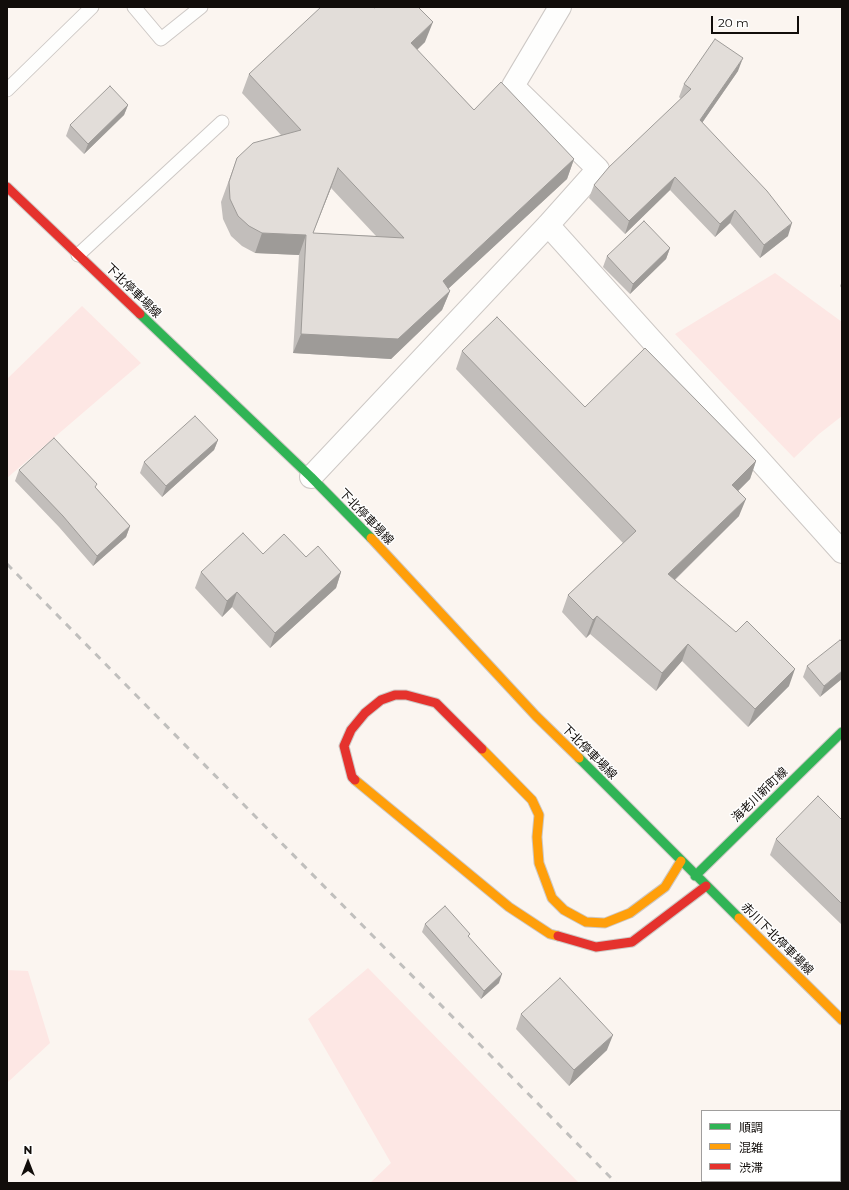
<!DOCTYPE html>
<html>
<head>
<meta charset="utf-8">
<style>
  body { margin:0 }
  #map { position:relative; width:849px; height:1190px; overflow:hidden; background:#fbf5f0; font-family:Montserrat,"Noto Sans JP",sans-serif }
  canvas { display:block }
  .frame { position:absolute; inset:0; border:8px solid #110d0a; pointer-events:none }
  .legend { position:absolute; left:701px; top:1110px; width:140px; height:72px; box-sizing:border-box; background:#fff; border:1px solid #a09e9d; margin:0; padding:5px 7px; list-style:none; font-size:12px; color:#110d0a }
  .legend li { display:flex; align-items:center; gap:8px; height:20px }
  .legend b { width:20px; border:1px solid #a09e9d }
  .north { position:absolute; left:8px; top:1142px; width:40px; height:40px; -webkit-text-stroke:3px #fff; paint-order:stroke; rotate:0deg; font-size:11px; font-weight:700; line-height:16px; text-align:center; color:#110d0a }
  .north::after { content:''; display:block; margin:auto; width:14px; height:18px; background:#110d0a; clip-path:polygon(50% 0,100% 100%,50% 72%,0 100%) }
  .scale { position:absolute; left:711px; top:16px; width:88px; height:18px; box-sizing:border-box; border:2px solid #110d0a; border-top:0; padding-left:5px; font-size:12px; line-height:14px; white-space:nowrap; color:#110d0a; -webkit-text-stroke:3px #fff; paint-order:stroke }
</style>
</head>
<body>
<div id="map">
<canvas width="849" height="1190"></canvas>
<div class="frame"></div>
<ul class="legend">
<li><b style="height:5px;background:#30b455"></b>順調</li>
<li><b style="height:5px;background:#ff9f0a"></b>混雑</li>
<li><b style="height:5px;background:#e5322d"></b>渋滞</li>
</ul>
<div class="north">N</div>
<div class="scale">20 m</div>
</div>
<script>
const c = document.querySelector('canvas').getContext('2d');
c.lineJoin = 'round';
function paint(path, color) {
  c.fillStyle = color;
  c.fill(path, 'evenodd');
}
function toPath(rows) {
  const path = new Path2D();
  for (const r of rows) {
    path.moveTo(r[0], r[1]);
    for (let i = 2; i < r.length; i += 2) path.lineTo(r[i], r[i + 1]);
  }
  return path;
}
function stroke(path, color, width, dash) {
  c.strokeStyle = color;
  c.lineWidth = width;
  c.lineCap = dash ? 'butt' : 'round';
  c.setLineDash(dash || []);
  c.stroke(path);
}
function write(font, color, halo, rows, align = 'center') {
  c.font = font + ' Montserrat,"Noto Sans JP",sans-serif';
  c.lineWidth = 3;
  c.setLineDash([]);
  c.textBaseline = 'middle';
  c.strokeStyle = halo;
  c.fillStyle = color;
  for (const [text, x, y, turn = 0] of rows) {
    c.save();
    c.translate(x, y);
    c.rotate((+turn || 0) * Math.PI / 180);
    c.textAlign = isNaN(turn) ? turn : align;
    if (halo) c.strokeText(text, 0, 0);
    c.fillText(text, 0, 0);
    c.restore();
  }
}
const green = toPath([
  [775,273,842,322,842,416,819,434,794,458,675,334],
  [82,306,141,363,7,478,7,379],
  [368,968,579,1183,370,1183,391,1163,308,1019],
  [7,970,28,971,50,1043,7,1083]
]);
const lane = toPath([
  [134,7,161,39,201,7],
  [7,90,92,7],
  [78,255,222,122]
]);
const street = toPath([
  [548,225,842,552],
  [311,477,548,225,598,169,513,86,560,7]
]);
const fast = toPath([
  [140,314,311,477,371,538],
  [579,758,739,918],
  [695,876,842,732]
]);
const slow = toPath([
  [371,538,536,716,579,758],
  [482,749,532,800,539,815,537,837,539,863,552,898,564,910,586,922,605,923,630,913,665,887,681,861],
  [355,780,509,907,550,934,558,936],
  [739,918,842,1020]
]);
const jam = toPath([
  [7,187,140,314],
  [355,780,352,777,344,746,351,730,365,713,381,700,395,695,406,695,436,703,482,749],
  [558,936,596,947,632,942,706,886]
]);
const rail = toPath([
  [7,564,616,1183]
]);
const wall = toPath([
  [375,8,425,42,417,50,474,110,574,159,567,179,448,289,450,291,442,310,391,359,293,353,299,255,255,253,242,246,231,236,223,219,221,202,237,158,281,135,242,93,249,74],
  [331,188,376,236,313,233],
  [738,71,702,123,788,236,760,258,730,223,715,237,670,190,625,234,589,198,594,185,681,99,679,97,684,84],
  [128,105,124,115,84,154,66,136,70,125],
  [670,248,666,259,630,294,603,267,607,256],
  [842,281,842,289,840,286],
  [462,351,585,407,756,461,750,479,738,491,739,516,675,580,789,686,748,727,682,661,656,691,590,634,586,638,562,612,568,595,623,543,456,369],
  [218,440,214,450,162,497,140,473,144,462],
  [19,470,96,488,130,526,126,537,93,566,59,527,15,481],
  [263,554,306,557,341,572,336,588,270,648,232,607,222,617,195,588,201,572],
  [842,642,820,697,803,677,807,666],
  [842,820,842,925,770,855,776,839],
  [425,924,469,938,499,983,481,999,422,932],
  [521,1014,607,1050,569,1086,516,1029]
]);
const shadedWall = toPath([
  [433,22,425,42,403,63,411,43],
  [743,58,738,71,695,133,700,120],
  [128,105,124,115,84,154,88,144],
  [574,159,567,179,435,301,443,281],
  [338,168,331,188,305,253,313,233],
  [675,177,670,190,625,234,629,221],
  [735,210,730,223,715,237,720,224],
  [792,223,788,236,760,258,764,245],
  [262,233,306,235,299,255,255,253],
  [670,248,666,259,630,294,633,284],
  [450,291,442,310,391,359,293,353,301,334],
  [218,440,214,450,162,497,166,486],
  [756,461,750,479,726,503,732,485],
  [746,499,739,516,662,592,668,574],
  [130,526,126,537,93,566,97,556],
  [341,572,336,588,270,648,275,633],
  [237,592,232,607,222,617,227,601],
  [597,616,590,634,586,638,593,620],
  [688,644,682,661,656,691,662,673],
  [795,669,789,686,748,727,755,709],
  [842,671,842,679,820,697,824,686],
  [502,974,499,983,481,999,484,991],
  [613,1035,607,1050,569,1086,574,1070]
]);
const building = toPath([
  [321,7,373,7,375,8,376,7,418,7,433,22,411,43,474,110,501,82,574,159,443,281,450,291,398,339,301,334,306,235,262,233,249,226,238,216,230,199,229,182,237,158,253,143,301,130,249,74,321,7],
  [338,168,404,238,313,233,338,168],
  [715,39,743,58,700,120,767,191,792,223,764,245,735,210,720,224,675,177,629,221,594,185,609,167,691,89,684,84,715,39],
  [110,86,128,105,88,144,70,125,110,86],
  [644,221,670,248,633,284,607,256,644,221],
  [497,317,585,407,645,348,756,461,732,485,746,499,668,574,736,632,747,621,795,669,755,709,688,644,662,673,597,616,593,620,568,595,636,531,462,351,497,317],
  [195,416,218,440,166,486,144,462,195,416],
  [54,438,97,484,95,487,130,526,97,556,63,516,19,470,54,438],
  [243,533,263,554,284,534,306,557,318,546,341,572,275,633,237,592,227,601,201,572,243,533],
  [840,640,842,642,842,671,824,686,807,666,840,640],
  [818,796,842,820,842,904,776,839,818,796],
  [445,906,470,934,468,936,502,974,484,991,425,924,445,906],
  [560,978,613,1035,574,1070,521,1014,560,978]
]);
const streetNames = [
  ["下北停車場線",133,291,44],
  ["下北停車場線",366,517,46],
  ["下北停車場線",589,752,45],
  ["海老川新町線",760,795,-44],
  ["赤川下北停車場線",777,939,45]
];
paint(green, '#fde7e4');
stroke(lane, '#cdc8c5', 15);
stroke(street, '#cdc8c5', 24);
stroke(fast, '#cdc8c5', 11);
stroke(slow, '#cdc8c5', 11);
stroke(jam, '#cdc8c5', 11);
stroke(lane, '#fefefd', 13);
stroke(street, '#fefefd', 22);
stroke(fast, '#30b455', 9);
stroke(slow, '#ff9f0a', 9);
stroke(jam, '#e5322d', 9);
stroke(rail, '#c0bfbd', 3, [7, 7]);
paint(wall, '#c2bebb');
paint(shadedWall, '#9e9b98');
paint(building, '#e2ddd9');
stroke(building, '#9e9b98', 1);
write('12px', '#110d0a', '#fff', streetNames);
</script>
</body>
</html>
